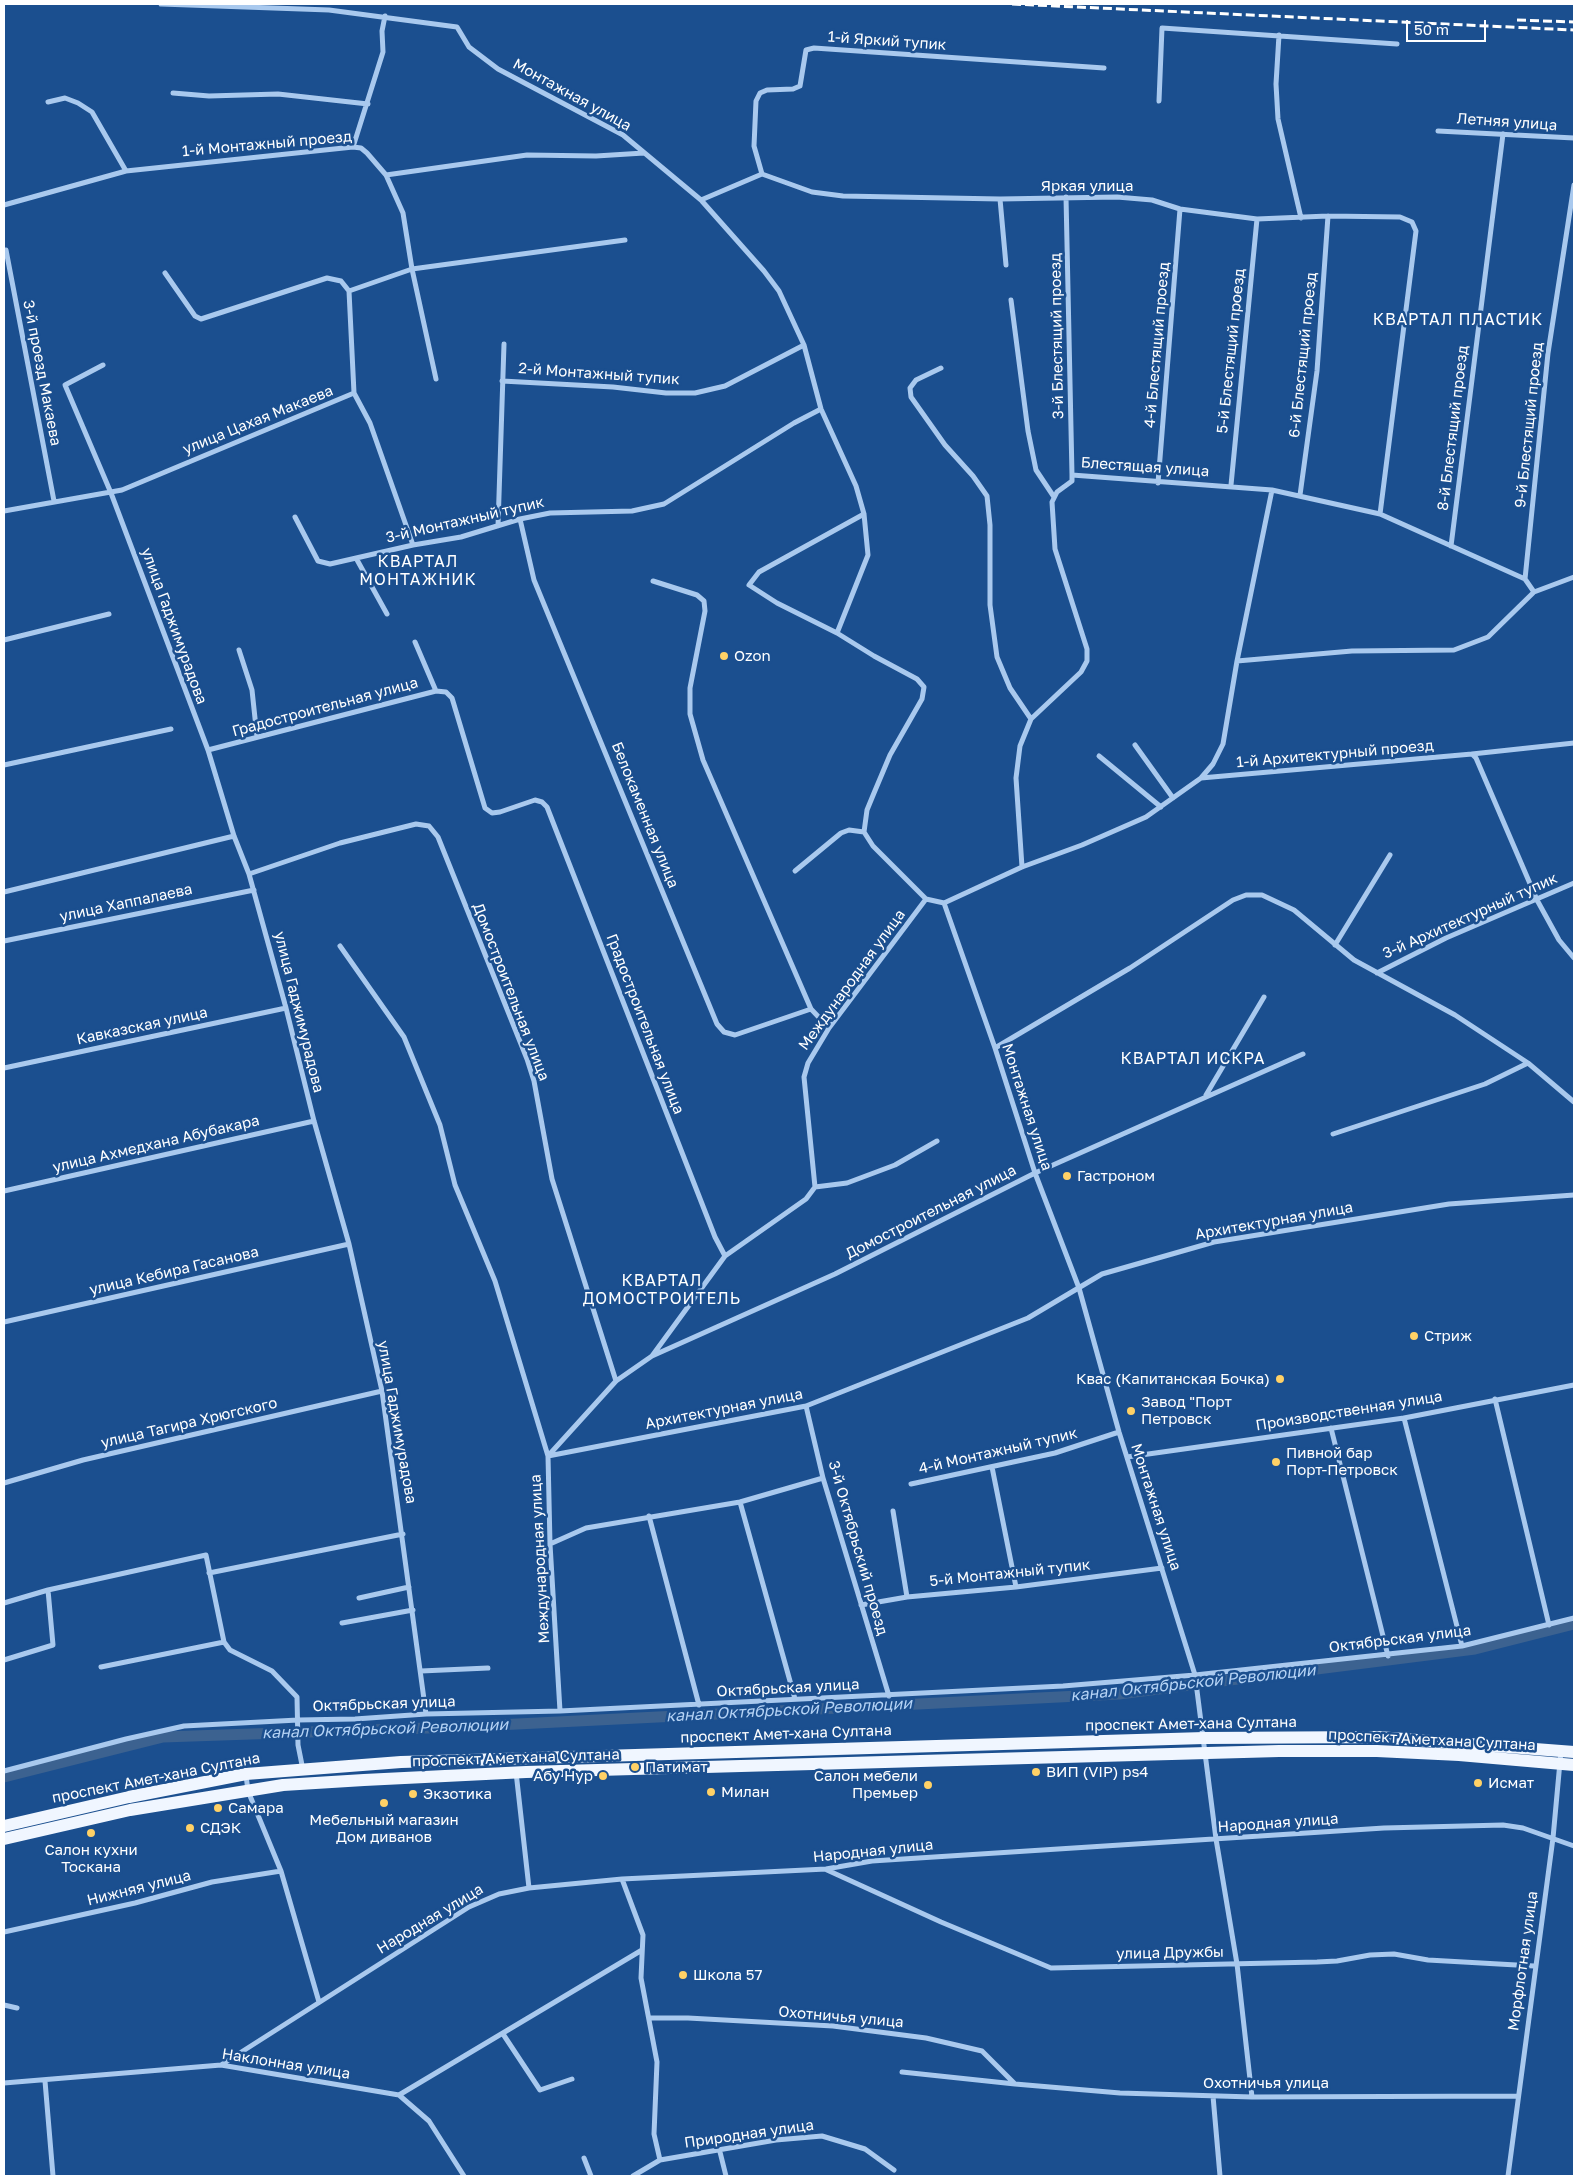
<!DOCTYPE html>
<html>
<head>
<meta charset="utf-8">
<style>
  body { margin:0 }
  #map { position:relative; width:1578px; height:2180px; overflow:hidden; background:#1b4f8f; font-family:"Golos Text",sans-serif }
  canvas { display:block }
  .frame { position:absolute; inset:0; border:5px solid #fff; pointer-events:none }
  .scale { position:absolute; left:1406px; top:20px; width:80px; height:22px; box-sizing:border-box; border:2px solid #fff; border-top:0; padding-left:6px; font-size:15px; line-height:18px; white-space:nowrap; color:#fff; -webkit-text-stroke:4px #1b4f8f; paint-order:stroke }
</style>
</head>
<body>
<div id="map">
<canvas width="1578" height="2180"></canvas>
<div class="frame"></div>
<div class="scale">50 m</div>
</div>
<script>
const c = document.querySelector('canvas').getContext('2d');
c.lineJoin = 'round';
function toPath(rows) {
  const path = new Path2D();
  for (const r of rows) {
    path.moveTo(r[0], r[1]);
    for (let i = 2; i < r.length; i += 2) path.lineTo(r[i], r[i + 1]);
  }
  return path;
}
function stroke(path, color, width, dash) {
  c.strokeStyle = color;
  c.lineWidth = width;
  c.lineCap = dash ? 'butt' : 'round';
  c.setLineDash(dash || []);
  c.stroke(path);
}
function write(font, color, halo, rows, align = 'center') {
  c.font = font + ' "Golos Text",sans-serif';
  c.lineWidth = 5;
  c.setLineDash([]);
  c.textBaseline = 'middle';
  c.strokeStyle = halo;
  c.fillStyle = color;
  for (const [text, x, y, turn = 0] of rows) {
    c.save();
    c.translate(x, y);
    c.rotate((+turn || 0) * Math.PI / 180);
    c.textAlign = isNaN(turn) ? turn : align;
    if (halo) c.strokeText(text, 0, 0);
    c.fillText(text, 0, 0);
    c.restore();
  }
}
const canal = toPath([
  [4,1777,163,1737,457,1727,1119,1694,1475,1649,1574,1624]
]);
const street = toPath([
  [161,4,329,10,457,27,469,47,498,69,623,135,701,200,764,271,779,291,804,345,821,409,856,486,864,514,868,555,837,633,874,656,917,679,924,687,922,699,890,755,874,793,867,810,864,832,873,846,926,899,944,903,995,1048,1035,1173,1079,1288,1119,1432,1195,1675,1216,1839,1237,1964,1252,2097],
  [1279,35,1276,84,1278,119,1301,218],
  [173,93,209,96,278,94,368,104],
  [1159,101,1162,28,1397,44],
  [48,102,65,98,78,103,92,112,126,171],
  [1438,131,1574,138],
  [353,147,383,52,382,31,385,16],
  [762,174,812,192,843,196,1000,199,1117,197,1152,200,1180,209,1257,219,1328,216,1400,217,1412,222,1416,231,1380,514],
  [762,174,754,146,756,101,760,93,767,90,793,89,800,86,806,50,814,48,1104,68],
  [386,175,403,213,412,269,436,379],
  [1066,197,1072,475],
  [1000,199,1006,265],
  [701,200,762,174],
  [4,205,126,171,353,147,361,148,367,153,386,175,527,155,596,156,644,153],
  [6,250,54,501],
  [165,273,195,316,201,319,327,278,341,281,349,291],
  [1011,300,1028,431,1036,470,1054,497],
  [103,365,65,385,111,493,208,750,234,836,249,874,286,1008,314,1121,349,1244,382,1391,426,1714],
  [941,368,916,380,910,388,911,397,945,445,973,476,987,496,990,525,990,605,997,657,1010,688,1031,719],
  [502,381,613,387,666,393,695,393,725,386,804,345],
  [354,393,370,423,413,545],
  [1158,483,1180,209],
  [1231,485,1257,219],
  [1300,495,1317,371,1328,216],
  [4,511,122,490,354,393,349,291,412,269,625,240],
  [295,517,318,561,330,564,413,545,461,537,520,519,550,513,632,511,664,504,794,423,821,409],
  [520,519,534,580,717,1024,724,1032,735,1035,811,1009],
  [498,526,504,344],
  [1451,546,1503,134],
  [356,558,387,614],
  [1525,579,1548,353,1574,185],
  [653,581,697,595,704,601,705,611,690,688,690,714,703,760,811,1009,829,1028],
  [837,633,777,603,749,585,759,572,864,514],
  [4,640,109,614],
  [415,642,436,691],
  [239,650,252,690,257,737],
  [1237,661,1272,490],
  [1135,745,1173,798],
  [208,750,436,691,446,692,452,698,485,808,492,813,500,812,535,800,542,802,547,807,715,1237,725,1256],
  [1472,754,1574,743],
  [1099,756,1161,807],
  [4,765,171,729],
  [1201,778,1472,754,1476,758,1537,900,1559,940,1574,958],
  [1022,867,1016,778,1020,746,1031,719,1081,672,1087,661,1087,649,1055,549,1052,502,1057,492,1072,481,1072,475,1272,490,1380,514,1525,579,1534,592],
  [795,871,841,833,849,830,864,832],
  [249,874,340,843,416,824,429,826,438,837,527,1059,534,1081,552,1179,616,1381],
  [4,892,234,836],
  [944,903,1022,867,1082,845,1146,817,1201,778,1213,764,1223,744,1237,661,1352,651,1454,650,1488,637,1534,592,1574,577],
  [4,941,254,890],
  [1335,945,1390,855],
  [340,946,404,1037,440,1125,455,1185,495,1281,548,1456,806,1406,1028,1318,1102,1274,1214,1242,1449,1204,1574,1195],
  [1377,973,1446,938,1574,883],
  [995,1048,1130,968,1233,900,1246,895,1262,895,1294,910,1354,960,1455,1015,1528,1063,1574,1102],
  [4,1068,286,1008],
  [1206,1095,1264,997],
  [1333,1134,1485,1084,1528,1063],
  [815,1187,847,1183,895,1165,937,1141],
  [4,1191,314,1121],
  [4,1322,349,1244],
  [652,1356,835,1274,1035,1173,1303,1054],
  [1495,1399,1549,1625],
  [806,1406,823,1478,889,1696],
  [1404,1418,1462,1646],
  [1331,1428,1388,1656],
  [1127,1457,1404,1418,1574,1385],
  [992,1467,1016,1587],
  [4,1483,83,1460,382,1391],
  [911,1484,1055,1453,1119,1432],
  [740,1502,795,1699],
  [893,1511,907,1597],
  [649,1516,699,1705],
  [550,1544,586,1528,740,1502,823,1478],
  [209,1573,403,1534],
  [359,1598,409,1587],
  [4,1603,48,1590,206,1555,224,1642,230,1650,272,1671,297,1697,298,1745,303,1770],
  [861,1605,907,1597,1016,1587,1162,1568],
  [342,1623,413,1610],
  [4,1660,53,1645,48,1590],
  [101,1667,224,1642],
  [421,1671,488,1668],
  [560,1711,550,1544,548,1456,616,1381,652,1356,725,1256,806,1199,815,1187,804,1077,808,1063,829,1028,926,899],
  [4,1771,126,1739,184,1726,298,1720,355,1719,426,1714,560,1711,1063,1686,1195,1675,1462,1646,1574,1618],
  [516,1772,529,1888],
  [246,1775,248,1791,281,1871,319,2002],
  [827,1870,941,1922,1051,1968,1317,1962,1337,1961,1370,1955,1394,1954,1428,1960,1534,1966],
  [622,1879,643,1935,641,1978,657,2062,654,2134,660,2160],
  [4,1932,135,1903,212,1882,281,1871],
  [4,2005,17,2008],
  [649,2018,688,2018,833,2026,926,2038,982,2051,1015,2084,1120,2093,1252,2097,1518,2096],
  [503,2034,540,2090,572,2079],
  [221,2065,469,1907,499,1894,529,1888,622,1879,826,1869,872,1861,1384,1828,1503,1825,1523,1828,1574,1846],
  [902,2072,1015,2084],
  [45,2081,53,2176],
  [4,2083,221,2065,399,2095,429,2121,464,2176],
  [399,2095,642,1950],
  [1213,2096,1220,2176],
  [720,2152,726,2176],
  [584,2158,591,2176],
  [633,2176,660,2160,776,2140,822,2136,865,2149,894,2170],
  [1508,2176,1553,1838,1561,1751]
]);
const primary = toPath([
  [4,1826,129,1797,246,1774,401,1762,1204,1738,1378,1737,1574,1752],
  [4,1839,130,1810,283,1785,364,1780,526,1772,1279,1751,1377,1751,1459,1755,1574,1765]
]);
const rail = toPath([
  [1012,4,1574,30],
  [1517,20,1574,22]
]);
const markers = [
  [724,656,5,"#ffd166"],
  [1067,1176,5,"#ffd166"],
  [1414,1336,5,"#ffd166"],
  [1280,1379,5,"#ffd166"],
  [1131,1411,5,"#ffd166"],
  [1276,1462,5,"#ffd166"],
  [635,1767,5,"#ffd166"],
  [1036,1772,5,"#ffd166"],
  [603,1776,5,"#ffd166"],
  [1478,1783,5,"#ffd166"],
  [928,1785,5,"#ffd166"],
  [711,1792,5,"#ffd166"],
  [413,1794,5,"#ffd166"],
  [384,1803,5,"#ffd166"],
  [218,1808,5,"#ffd166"],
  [190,1828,5,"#ffd166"],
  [91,1833,5,"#ffd166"],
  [683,1975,5,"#ffd166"]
];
const streetNames = [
  ["1-й Яркий тупик",887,41,4],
  ["Монтажная улица",572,95,29],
  ["Летняя улица",1507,122,4],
  ["1-й Монтажный проезд",267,144,-5],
  ["Яркая улица",1087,186],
  ["3-й Блестящий проезд",1057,336,-91],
  ["4-й Блестящий проезд",1157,345,-85],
  ["5-й Блестящий проезд",1231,351,-84],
  ["6-й Блестящий проезд",1303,355,-84],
  ["3-й проезд Макаева",42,373,79],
  ["2-й Монтажный тупик",599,374,4],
  ["улица Цахая Макаева",258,420,-22],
  ["9-й Блестящий проезд",1529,425,-84],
  ["8-й Блестящий проезд",1453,428,-83],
  ["Блестящая улица",1145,467,4],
  ["3-й Монтажный тупик",465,520,-13],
  ["улица Гаджимурадова",174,626,70],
  ["Градостроительная улица",325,707,-15],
  ["1-й Архитектурный проезд",1335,754,-5],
  ["Белокаменная улица",645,815,68],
  ["улица Хаппалаева",126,903,-12],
  ["3-й Архитектурный тупик",1470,916,-24],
  ["Международная улица",852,980,-54],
  ["Домостроительная улица",511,992,69],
  ["улица Гаджимурадова",299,1012,76],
  ["Градостроительная улица",645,1024,69],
  ["Кавказская улица",142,1026,-12],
  ["Монтажная улица",1027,1107,72],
  ["улица Ахмедхана Абубакара",156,1144,-13],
  ["Домостроительная улица",931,1212,-27],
  ["Архитектурная улица",1274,1221,-10],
  ["улица Кебира Гасанова",174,1271,-13],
  ["Архитектурная улица",724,1409,-11],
  ["Производственная улица",1349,1411,-9],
  ["улица Гаджимурадова",397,1422,80],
  ["улица Тагира Хрюгского",189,1423,-13],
  ["4-й Монтажный тупик",998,1451,-13],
  ["Монтажная улица",1156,1507,72],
  ["3-й Октябрьский проезд",858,1548,74],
  ["Международная улица",540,1559,-93],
  ["5-й Монтажный тупик",1010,1573,-6],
  ["Октябрьская улица",1400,1639,-7],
  ["Октябрьская улица",788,1688,-3],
  ["Октябрьская улица",384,1704,-2],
  ["проспект Амет-хана Султана",1191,1724,-1],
  ["проспект Амет-хана Султана",786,1734,-2],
  ["проспект Аметхана Султана",1432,1740,3],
  ["проспект Аметхана Султана",516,1758,-2],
  ["проспект Амет-хана Султана",156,1778,-11],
  ["Народная улица",1278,1823,-4],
  ["Народная улица",873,1851,-6],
  ["Нижняя улица",139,1888,-14],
  ["Народная улица",430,1919,-31],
  ["улица Дружбы",1170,1953,-1],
  ["Морфлотная улица",1523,1961,-82],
  ["Охотничья улица",841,2017,5],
  ["Наклонная улица",286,2064,9],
  ["Охотничья улица",1266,2083],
  ["Природная улица",749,2134,-8]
];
const poiNames = [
  ["Ozon",734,656],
  ["Гастроном",1077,1176],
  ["Стриж",1424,1336],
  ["Квас (Капитанская Бочка)",1270,1379,"right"],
  ["Завод \"Порт",1141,1402],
  ["Петровск",1141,1419],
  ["Пивной бар",1286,1453],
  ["Порт-Петровск",1286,1470],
  ["Патимат",645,1767],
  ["ВИП (VIP) ps4",1046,1772],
  ["Абу Нур",593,1776,"right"],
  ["Салон мебели",918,1776,"right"],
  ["Премьер",918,1793,"right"],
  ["Исмат",1488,1783],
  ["Милан",721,1792],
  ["Экзотика",423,1794],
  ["Самара",228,1808],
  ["Мебельный магазин",384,1820,"center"],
  ["Дом диванов",384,1837,"center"],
  ["СДЭК",200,1828],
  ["Салон кухни",91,1850,"center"],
  ["Тоскана",91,1867,"center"],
  ["Школа 57",693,1975]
];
const neighbourhoodNames = [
  ["КВАРТАЛ ПЛАСТИК",1458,320],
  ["КВАРТАЛ",418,562],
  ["МОНТАЖНИК",418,580],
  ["КВАРТАЛ ИСКРА",1193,1059],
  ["КВАРТАЛ",662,1281],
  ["ДОМОСТРОИТЕЛЬ",662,1299]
];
const waterNames = [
  ["канал Октябрьской Революции",1193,1683,-6],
  ["канал Октябрьской Революции",789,1710,-3],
  ["канал Октябрьской Революции",385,1729,-2]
];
stroke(canal, '#3c6290', 11);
stroke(street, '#a9c9ee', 5);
stroke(primary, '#f0f6ff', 12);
stroke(rail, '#fff', 3, [9, 4]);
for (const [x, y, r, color] of markers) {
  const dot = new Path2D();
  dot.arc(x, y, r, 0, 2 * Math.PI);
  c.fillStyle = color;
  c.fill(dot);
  stroke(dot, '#1b4f8f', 2);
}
write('15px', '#fff', '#1b4f8f', streetNames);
write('15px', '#fff', '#1b4f8f', poiNames, 'left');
c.letterSpacing = '1px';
write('16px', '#fff', '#1b4f8f', neighbourhoodNames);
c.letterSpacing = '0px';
write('italic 16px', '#b5d3f5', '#1b4f8f', waterNames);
</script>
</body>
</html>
